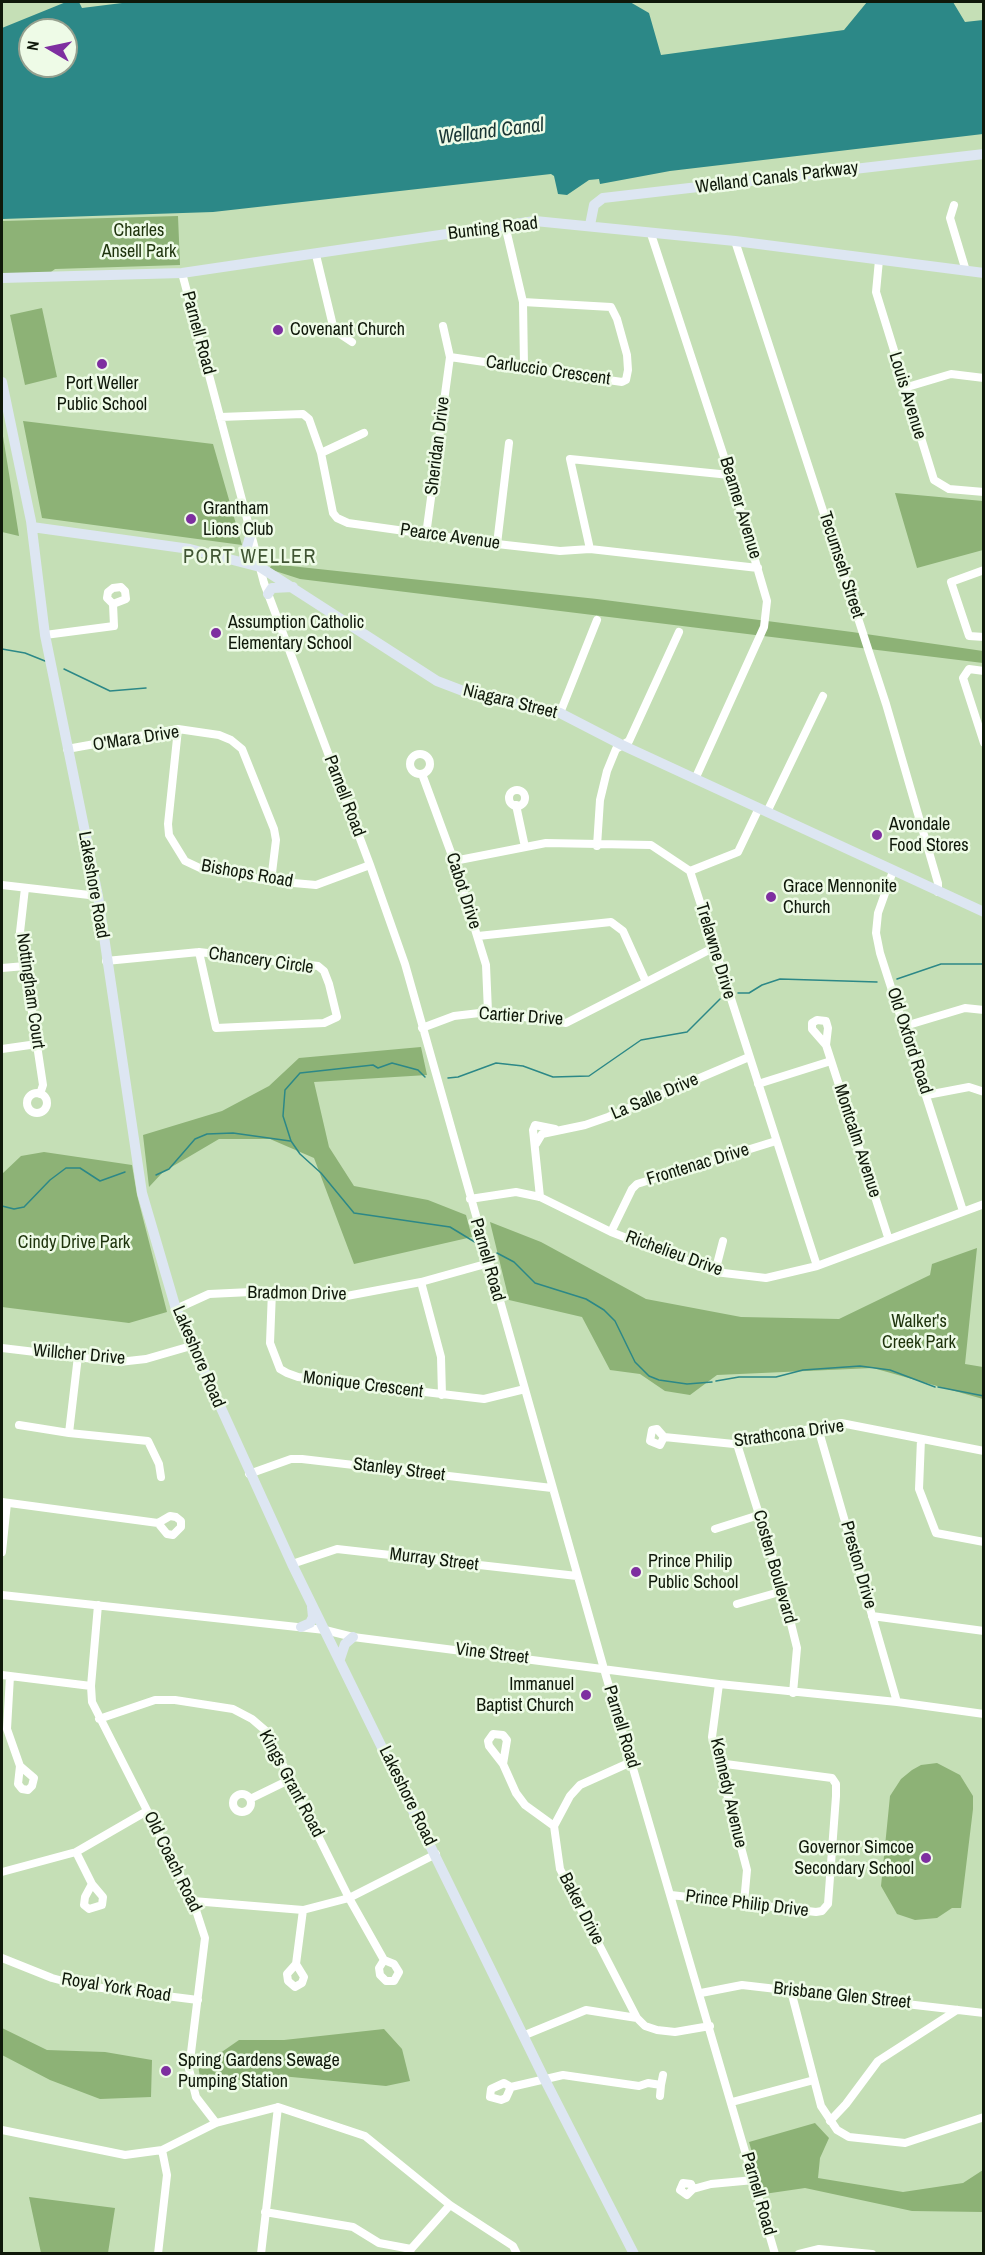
<!DOCTYPE html>
<html>
<head>
<meta charset="utf-8">
<style>
  body { margin:0 }
  #map { position:relative; width:985px; height:2255px; overflow:hidden; background:#c5dfb6; font-family:"Archivo Narrow",sans-serif }
  canvas { display:block }
  .frame { position:absolute; inset:0; border:3px solid #0f180a; pointer-events:none }
  .north { position:absolute; left:18px; top:18px; width:60px; height:60px; box-sizing:border-box; background:#eefbe7; border:2px solid #95a08f; border-radius:50%; rotate:279deg; font-size:16px; font-weight:700; line-height:24px; text-align:center; color:#0f180a }
  .north::after { content:''; display:block; margin:auto; width:21px; height:27px; background:#7e2fa0; clip-path:polygon(50% 0,100% 100%,50% 72%,0 100%) }
</style>
</head>
<body>
<div id="map">
<canvas width="985" height="2255"></canvas>
<div class="frame"></div>
<div class="north">N</div>
</div>
<script>
const c = document.querySelector('canvas').getContext('2d');
c.lineJoin = 'round';
function paint(path, color) {
  c.fillStyle = color;
  c.fill(path, 'evenodd');
}
function toPath(rows) {
  const path = new Path2D();
  for (const r of rows) {
    if (r.length === 3) {
      path.moveTo(r[0] + r[2], r[1]);
      path.arc(r[0], r[1], r[2], 0, 2 * Math.PI);
      continue;
    }
    path.moveTo(r[0], r[1]);
    for (let i = 2; i < r.length; i += 2) path.lineTo(r[i], r[i + 1]);
  }
  return path;
}
function stroke(path, color, width, dash) {
  c.strokeStyle = color;
  c.lineWidth = width;
  c.lineCap = dash ? 'butt' : 'round';
  c.setLineDash(dash || []);
  c.stroke(path);
}
function write(font, color, halo, rows, align = 'center') {
  c.font = font + ' "Archivo Narrow",sans-serif';
  c.lineWidth = 5;
  c.setLineDash([]);
  c.textBaseline = 'middle';
  c.strokeStyle = halo;
  c.fillStyle = color;
  for (const [text, x, y, turn = 0] of rows) {
    c.save();
    c.translate(x, y);
    c.rotate((+turn || 0) * Math.PI / 180);
    c.textAlign = isNaN(turn) ? turn : align;
    if (halo) c.strokeText(text, 0, 0);
    c.fillText(text, 0, 0);
    c.restore();
  }
}
const green = toPath([
  [178,216,180,265,55,269,51,272,2,274,2,221],
  [42,308,57,377,25,385,10,315],
  [23,421,213,444,242,545,42,518],
  [2,430,19,536,2,532],
  [895,493,983,501,983,550,917,568],
  [272,564,597,599,852,632,983,651,983,663,300,579,269,569],
  [421,1047,427,1075,314,1082,329,1147,354,1186,428,1200,466,1215,472,1237,354,1264,314,1158,270,1139,219,1139,163,1172,149,1187,143,1135,222,1111,269,1086,299,1058],
  [44,1152,132,1165,137,1195,167,1312,129,1323,2,1307,2,1174,21,1156],
  [490,1222,541,1242,646,1299,741,1317,839,1319,930,1275,932,1264,977,1248,965,1364,983,1367,983,1399,873,1368,717,1375,690,1395,665,1391,640,1374,610,1370,582,1317,509,1300],
  [937,1763,960,1775,973,1796,973,1809,961,1908,952,1908,937,1918,915,1920,897,1914,881,1886,890,1796,901,1779,912,1770,921,1765],
  [2,2028,47,2050,105,2052,152,2060,151,2097,100,2099,50,2080,2,2055],
  [384,2029,402,2049,410,2081,386,2086,281,2076,247,2078,202,2089,197,2059,216,2056,239,2040,284,2040],
  [815,2123,829,2138,820,2158,818,2178,903,2192,963,2183,983,2170,983,2212,912,2211,805,2188,764,2194,749,2142],
  [29,2197,115,2208,108,2253,41,2253]
]);
const water = toPath([
  [66,2,79,2,82,8,130,2,630,2,649,13,661,55,844,30,867,2,953,2,965,22,983,20,983,134,670,171,600,184,599,179,589,180,567,195,558,194,554,176,551,174,213,212,2,219,2,28],
  [30,30,66,30,66,66,30,66]
]);
const stream = toPath([
  [2,649,25,653,45,661],
  [64,669,110,691,146,688],
  [897,979,941,964,984,964],
  [738,993,749,993,762,985,780,979,877,982],
  [425,1077,418,1070,392,1063,378,1068,373,1065,300,1073,285,1090,283,1116,291,1141,300,1154,321,1173,354,1213,450,1227,478,1244],
  [448,1078,458,1077,496,1063,523,1066,553,1077,589,1076,641,1040,687,1032,720,999],
  [156,1175,169,1169,195,1139,207,1134,233,1133,290,1141],
  [2,1206,14,1209,24,1207,50,1180,66,1168,80,1168,100,1181,125,1172],
  [497,1253,514,1262,535,1283,586,1299,604,1310,615,1321,635,1362,649,1376,659,1380,687,1384,712,1382],
  [716,1381,739,1377,776,1377,803,1370,860,1366,890,1370,935,1387],
  [938,1387,984,1396]
]);
const minor = toPath([
  [954,205,950,218,966,271],
  [505,225,523,302,524,366],
  [651,234,730,475,767,601,764,627,696,777],
  [735,241,886,704,938,883,938,892],
  [316,255,334,330,352,342],
  [879,260,876,292,934,480,949,489,984,492],
  [182,273,264,583,370,865,405,964,606,1676,775,2254],
  [450,357,622,382,626,380,628,370,627,355,617,319,611,307,523,302],
  [904,388,951,374,984,378],
  [220,417,303,414,309,419,321,453,333,513,337,518,348,523,497,544,560,551,590,549,758,568],
  [321,453,364,433],
  [426,535,450,357,443,326],
  [497,544,509,443],
  [590,549,570,459,730,475],
  [984,570,951,582,969,636,984,637],
  [45,635,114,626,113,604,126,599,125,591,121,587,113,588,108,592,107,598,113,604],
  [984,671,969,669,963,678,984,743],
  [560,713,597,620],
  [178,729,168,824,169,835,185,861,202,869,271,881,316,885,370,865],
  [67,749,178,729,219,735,231,740,242,749,274,829,276,840,271,881],
  [420,764,10],
  [422,774,454,861,486,965,488,1012],
  [517,798,8],
  [516,805,525,847],
  [767,812,823,696],
  [597,846,600,800,607,771,616,749,629,741,679,632],
  [454,861,546,843,651,845,690,871,817,1266],
  [690,871,738,852,759,808],
  [893,871,878,913,876,933,880,953,963,1211],
  [2,885,98,896],
  [25,888,20,932,43,1085,40,1094],
  [478,936,611,922,623,931,646,982],
  [106,961,199,952,318,966,324,971,329,984,337,1017,324,1023,216,1028,199,952],
  [2,968,25,966],
  [905,1026,965,1008,984,1010],
  [422,1028,454,1016,488,1012,566,1023,713,948],
  [826,1045,812,1029,812,1023,817,1020,826,1021,828,1028,826,1045,888,1237],
  [2,1049,37,1044],
  [758,1084,831,1061],
  [37,1103,10],
  [927,1095,969,1087,984,1092],
  [536,1144,542,1134,585,1125,608,1117,749,1057],
  [540,1197,533,1130,535,1125,555,1129],
  [470,1199,516,1192,540,1197,611,1232,715,1272,766,1278,817,1266,984,1204],
  [611,1232,632,1189,637,1184,776,1141],
  [715,1272,723,1241],
  [421,1282,441,1357,442,1395],
  [272,1291,270,1343,280,1369,287,1373,298,1377,484,1399,525,1389],
  [176,1309,209,1294,272,1291,336,1298,421,1282,489,1263],
  [2,1348,119,1362,146,1359,191,1346],
  [19,1425,69,1433,78,1356],
  [818,1428,897,1702],
  [69,1433,148,1441,159,1464,161,1477],
  [664,1437,660,1445,650,1441,652,1430,657,1429,664,1437,734,1444,841,1423,984,1451],
  [921,1439,919,1489,936,1533,984,1542],
  [737,1444,783,1591,797,1648,793,1693],
  [249,1474,291,1459,302,1459,552,1488],
  [2,1502,158,1523,167,1534,173,1535,181,1527,181,1521,176,1517,170,1516,158,1523],
  [715,1529,759,1515],
  [2,1552,7,1503],
  [292,1564,337,1549,577,1576],
  [2,1595,325,1630,353,1637,719,1684,897,1702,984,1714],
  [737,1604,783,1591],
  [98,1605,91,1686,92,1702,193,1901,205,1938,189,2069,196,2097,216,2123],
  [872,1616,984,1631],
  [2,1675,91,1686],
  [10,1676,7,1729,20,1766,18,1784,22,1789,28,1790,32,1786,34,1778,20,1766],
  [719,1684,712,1737,747,1870,744,1903],
  [99,1719,155,1700,175,1700,233,1709,252,1719,266,1731,349,1898,384,1960,379,1968,380,1975,386,1981,394,1981,399,1972,394,1964,384,1960],
  [631,1762,580,1785,570,1796,554,1826,560,1869,637,2018],
  [503,1764,489,1746,488,1741,493,1734,503,1735,507,1740,503,1764,516,1793,525,1805,554,1826],
  [242,1803,9],
  [250,1799,291,1779],
  [76,1852,92,1884,85,1897,84,1905,89,1909,102,1905,103,1897,92,1884],
  [2,1872,76,1852,147,1811],
  [671,1895,816,1912,822,1911,828,1904,836,1796,836,1784,832,1778,718,1763],
  [193,1901,303,1910,349,1898,436,1854],
  [2,1958,52,1978,78,1985,198,2000],
  [296,1964,304,1977,302,1983,295,1987,288,1981,287,1974,296,1964,303,1910],
  [791,1991,821,2106,837,2130,849,2137,905,2143,984,2117],
  [701,1993,742,1985,984,2013],
  [525,2035,586,2010,637,2018,645,2026,657,2030,675,2032,710,2026],
  [661,2085,663,2075],
  [511,2087,506,2098,501,2100,490,2097,491,2089,504,2083,511,2087,563,2075,639,2086,648,2083,661,2085,660,2096],
  [732,2102,814,2080],
  [830,2121,846,2104,878,2061,957,2010],
  [2,2130,125,2155,162,2150,216,2123,278,2107,365,2136,450,2205,513,2246,517,2254],
  [693,2189,691,2184,683,2183,680,2190,687,2195,693,2189,711,2184,754,2180],
  [265,2212,353,2227,379,2243,411,2249],
  [410,2253,411,2249,450,2205],
  [158,2254,167,2175,162,2150],
  [261,2254,278,2107],
  [799,2254,819,2249,872,2254]
]);
const major = toPath([
  [590,225,594,205,603,198,984,154],
  [2,278,182,273,535,221,735,241,984,273],
  [2,382,31,521,45,635,98,896,142,1193,176,1309,292,1564,545,2080,634,2254],
  [32,527,190,549,260,567,437,681,471,694,560,713,622,745,984,912],
  [243,561,251,533],
  [268,594,272,588,293,587],
  [301,1627,310,1623,313,1617,312,1607],
  [340,1659,345,1644,353,1637]
]);
const markers = [
  [278,330,6,"#7e2fa0"],
  [102,364,6,"#7e2fa0"],
  [191,519,6,"#7e2fa0"],
  [216,633,6,"#7e2fa0"],
  [877,835,6,"#7e2fa0"],
  [771,897,6,"#7e2fa0"],
  [636,1572,6,"#7e2fa0"],
  [586,1695,6,"#7e2fa0"],
  [926,1858,6,"#7e2fa0"],
  [166,2071,6,"#7e2fa0"]
];
const streetNames = [
  ["Welland Canals Parkway",777,178,-7],
  ["Bunting Road",493,229,-7],
  ["Parnell Road",198,333,75],
  ["Carluccio Crescent",548,371,8],
  ["Louis Avenue",907,396,73],
  ["Sheridan Drive",438,446,-83],
  ["Beamer Avenue",740,508,73],
  ["Pearce Avenue",450,537,8],
  ["Tecumseh Street",841,565,72],
  ["Niagara Street",510,702,14],
  ["O'Mara Drive",136,739,-9],
  ["Parnell Road",344,796,69],
  ["Bishops Road",247,874,10],
  ["Lakeshore Road",93,885,80],
  ["Cabot Drive",463,891,72],
  ["Trelawne Drive",715,951,73],
  ["Chancery Circle",261,961,8],
  ["Nottingham Court",30,991,82],
  ["Cartier Drive",521,1017,4],
  ["Old Oxford Road",909,1041,72],
  ["La Salle Drive",655,1097,-23],
  ["Montcalm Avenue",857,1141,72],
  ["Frontenac Drive",698,1165,-17],
  ["Richelieu Drive",674,1254,20],
  ["Parnell Road",487,1260,74],
  ["Bradmon Drive",297,1294,1],
  ["Willcher Drive",79,1355,5],
  ["Lakeshore Road",198,1357,67],
  ["Monique Crescent",363,1385,7],
  ["Strathcona Drive",789,1434,-8],
  ["Stanley Street",399,1470,7],
  ["Murray Street",434,1560,7],
  ["Preston Drive",858,1565,74],
  ["Costen Boulevard",774,1567,74],
  ["Vine Street",492,1654,7],
  ["Parnell Road",621,1727,73],
  ["Kings Grant Road",291,1784,62],
  ["Kennedy Avenue",728,1793,77],
  ["Lakeshore Road",407,1796,64],
  ["Old Coach Road",172,1862,64],
  ["Prince Philip Drive",747,1904,7],
  ["Baker Drive",581,1909,63],
  ["Royal York Road",116,1988,9],
  ["Brisbane Glen Street",842,1996,6],
  ["Parnell Road",758,2194,74]
];
const parkNames = [
  ["Charles",139,231],
  ["Ansell Park",139,252],
  ["Cindy Drive Park",74,1243],
  ["Walker's",919,1322],
  ["Creek Park",919,1343]
];
const poiNames = [
  ["Covenant Church",290,330],
  ["Port Weller",102,384,"center"],
  ["Public School",102,405,"center"],
  ["Grantham",203,509],
  ["Lions Club",203,530],
  ["Assumption Catholic",228,623],
  ["Elementary School",228,644],
  ["Avondale",889,825],
  ["Food Stores",889,846],
  ["Grace Mennonite",783,887],
  ["Church",783,908],
  ["Prince Philip",648,1562],
  ["Public School",648,1583],
  ["Immanuel",574,1685,"right"],
  ["Baptist Church",574,1706,"right"],
  ["Governor Simcoe",914,1848,"right"],
  ["Secondary School",914,1869,"right"],
  ["Spring Gardens Sewage",178,2061],
  ["Pumping Station",178,2082]
];
const waterNames = [
  ["Welland Canal",491,132,-7]
];
const neighbourhoodNames = [
  ["PORT WELLER",250,558]
];
paint(green, '#8db276');
paint(water, '#2c8887');
stroke(stream, '#2c8887', 1.5);
stroke(minor, '#fff', 8);
stroke(major, '#dde6f2', 10);
for (const [x, y, r, color] of markers) {
  const dot = new Path2D();
  dot.arc(x, y, r, 0, 2 * Math.PI);
  c.fillStyle = color;
  c.fill(dot);
  stroke(dot, '#eefbe7', 2);
}
write('18px', '#0f180a', '#eefbe7', streetNames);
write('18px', '#1e330c', '#eefbe7', parkNames);
write('18px', '#0f180a', '#eefbe7', poiNames, 'left');
write('italic 20px', '#193534', '#eefbe7', waterNames);
c.letterSpacing = '1.5px';
write('20px', '#405533', '#eefbe7', neighbourhoodNames);
c.letterSpacing = '0px';
</script>
</body>
</html>
